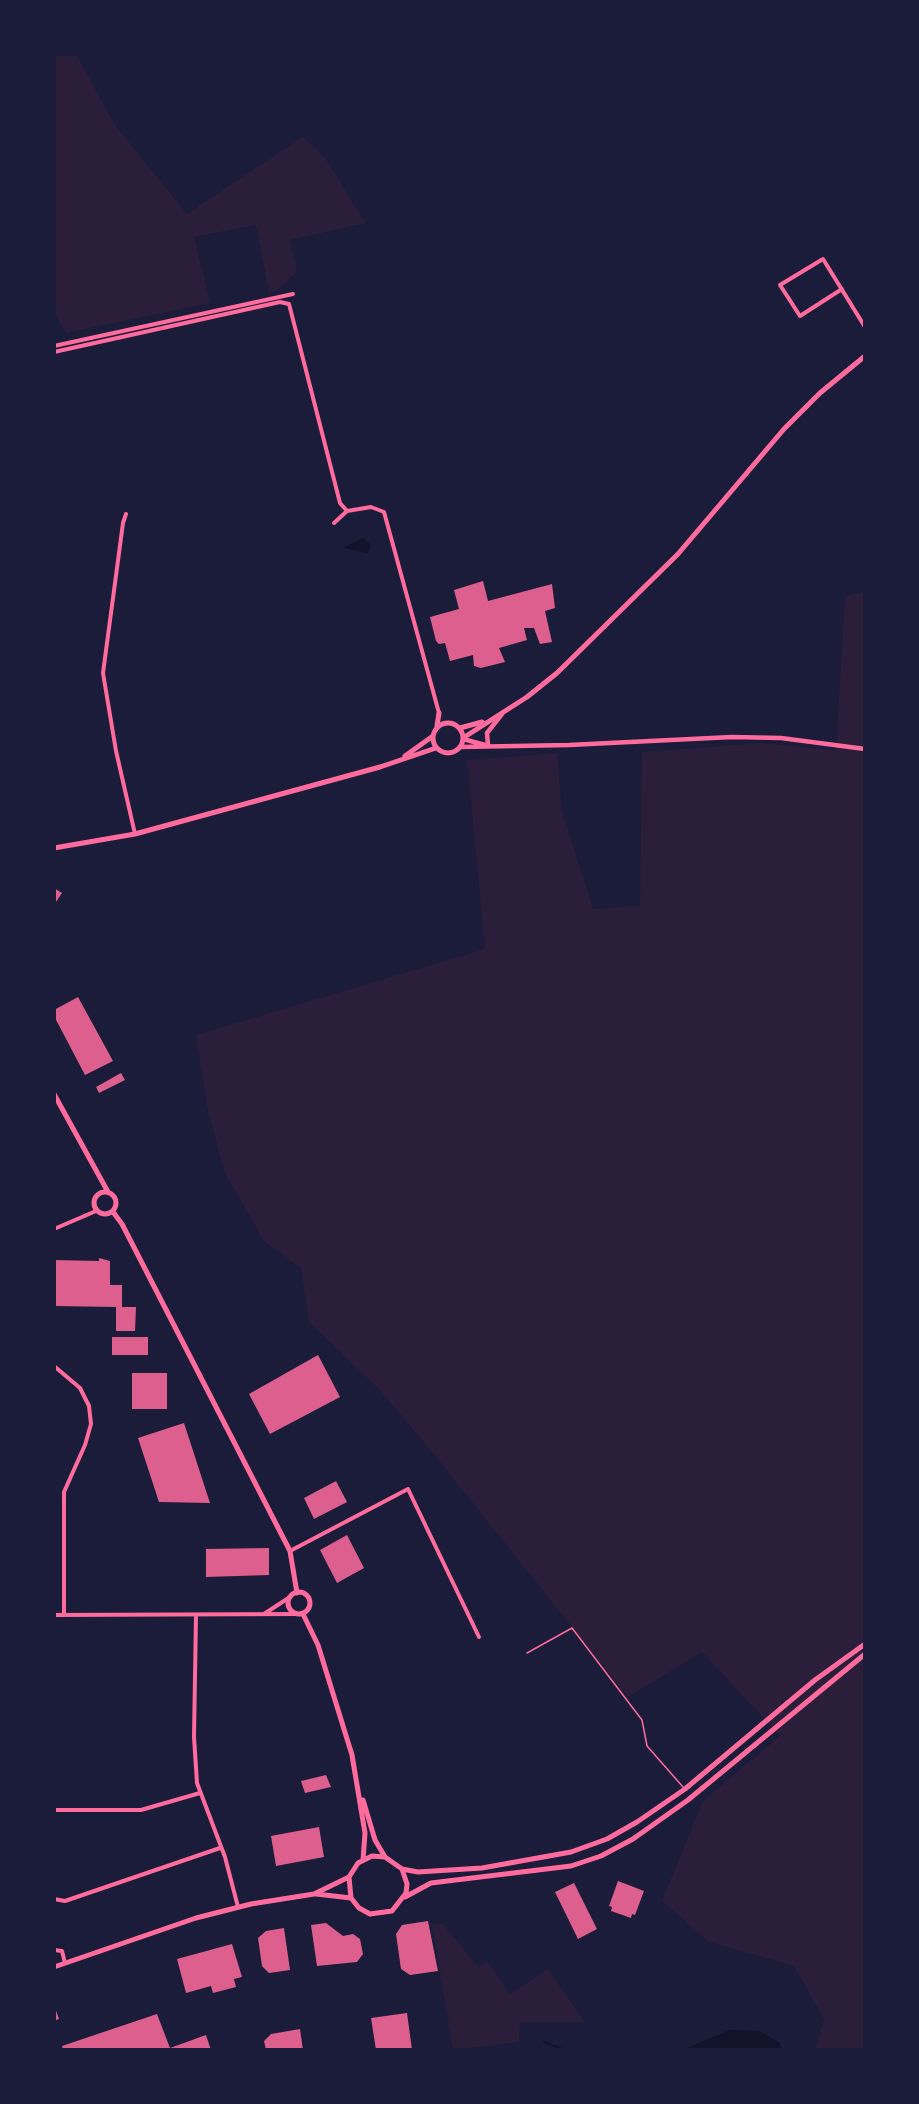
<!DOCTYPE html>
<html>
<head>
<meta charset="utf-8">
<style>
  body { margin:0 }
  #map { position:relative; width:919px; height:2104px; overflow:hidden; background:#1b1b3a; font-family:"Work Sans",sans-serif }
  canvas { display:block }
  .frame { position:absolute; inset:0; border:56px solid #1b1b3a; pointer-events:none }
</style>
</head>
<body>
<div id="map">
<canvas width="919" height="2104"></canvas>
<div class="frame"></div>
</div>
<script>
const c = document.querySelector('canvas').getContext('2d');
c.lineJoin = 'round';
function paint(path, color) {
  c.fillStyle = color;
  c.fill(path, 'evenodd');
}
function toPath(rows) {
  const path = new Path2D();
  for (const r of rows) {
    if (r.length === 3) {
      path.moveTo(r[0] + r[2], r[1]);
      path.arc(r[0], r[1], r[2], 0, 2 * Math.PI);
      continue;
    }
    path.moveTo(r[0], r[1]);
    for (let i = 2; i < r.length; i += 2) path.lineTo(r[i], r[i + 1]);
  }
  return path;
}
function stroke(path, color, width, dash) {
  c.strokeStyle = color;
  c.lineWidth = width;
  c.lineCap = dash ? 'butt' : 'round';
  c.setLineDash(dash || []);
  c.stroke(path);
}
const green = toPath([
  [54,54,76,54,115,125,187,214,303,137,325,157,365,223,290,240,297,272,276,291,269,293,256,225,194,237,210,303,66,333,54,312],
  [865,591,865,2050,815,2050,824,2019,794,1966,709,1942,662,1901,703,1801,780,1736,702,1652,628,1697,424,1442,376,1386,309,1322,301,1268,264,1241,224,1171,207,1106,196,1035,485,949,467,760,557,753,562,811,593,909,640,906,642,752,761,743,836,750,845,596],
  [432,1924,443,1924,478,1967,487,1961,510,1994,548,1969,585,2022,520,2022,519,2042,453,2050]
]);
const water = toPath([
  [362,538,370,544,370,550,367,553,343,548],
  [730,2030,759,2031,779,2042,782,2050,682,2050]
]);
const stream = toPath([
  [544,2042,565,2050]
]);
const building = toPath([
  [483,581,488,601,552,584,555,608,545,611,552,642,540,644,534,628,524,628,527,640,499,648,505,662,481,668,474,666,473,655,450,661,445,643,439,644,436,641,430,617,459,609,454,590],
  [54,888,62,893,54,905],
  [78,997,113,1061,85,1075,54,1016,54,1010],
  [121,1073,125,1080,99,1093,96,1087],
  [99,1258,110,1261,110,1285,122,1285,122,1307,136,1307,135,1331,116,1331,116,1307,54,1306,54,1260,99,1261],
  [112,1337,148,1337,148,1355,112,1355],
  [318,1355,340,1397,270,1434,249,1394],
  [132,1373,167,1373,167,1409,132,1409],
  [184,1423,210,1503,159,1502,138,1438],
  [336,1481,347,1502,314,1519,304,1498],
  [347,1535,364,1568,337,1583,320,1550],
  [269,1548,269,1575,206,1577,206,1549],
  [326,1775,331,1787,305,1793,301,1781],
  [319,1827,324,1857,276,1866,271,1836],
  [618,1881,644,1891,635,1915,632,1914,631,1918,611,1911,612,1907,609,1906],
  [574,1883,597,1929,578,1939,555,1892],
  [428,1921,438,1971,410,1975,401,1969,396,1934,402,1925],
  [326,1923,343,1936,353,1934,360,1939,363,1954,357,1962,317,1966,311,1925],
  [284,1928,290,1970,269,1973,262,1966,258,1938,266,1931],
  [232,1944,242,1977,234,1979,236,1987,213,1993,211,1986,186,1993,177,1959],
  [54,2005,59,2019,54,2021],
  [407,2013,412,2050,376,2050,371,2018],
  [157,2014,170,2048,206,2035,211,2050,63,2050,62,2046],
  [300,2029,303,2050,266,2050,264,2041,271,2034]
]);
const service = toPath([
  [527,1653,572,1628,642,1720,647,1746,683,1787]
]);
const minor = toPath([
  [842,289,800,316,780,285,823,259,865,327],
  [54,346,293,294],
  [54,352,280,302,289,304,340,503,347,511,371,507,384,512,439,713],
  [126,514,123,523,103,673,116,751,135,834],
  [334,523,347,511],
  [54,1229,96,1211],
  [54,1366,80,1388,89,1406,91,1424,85,1445,64,1492,64,1615],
  [290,1551,408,1489,479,1637],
  [264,1614,290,1597],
  [54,1615,300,1614],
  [196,1615,194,1737,197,1783,225,1857,238,1907],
  [54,1810,141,1810,200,1793],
  [54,1899,65,1901,220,1848],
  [54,1950,62,1951,65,1963]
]);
const tertiary = toPath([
  [463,739,489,746],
  [488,745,487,733,502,714],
  [460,747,569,745,732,737,781,738,865,749]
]);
const secondary = toPath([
  [448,738,15],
  [437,726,439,713],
  [460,728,482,722],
  [463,738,527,697,557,673,678,554,784,429,820,393,865,356],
  [405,756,433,736],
  [54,848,135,834,380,767,436,748],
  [54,1094,108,1192],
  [105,1203,11],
  [113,1212,122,1224,290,1551,297,1593],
  [299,1603,11],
  [303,1614,318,1645,352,1755,365,1833,363,1860],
  [363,1800,375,1840,385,1857],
  [402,1869,418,1872,482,1868,571,1852,607,1839,637,1822,685,1789,815,1680,865,1644],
  [316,1894,351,1898],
  [405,1897,431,1883,571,1866,601,1856,633,1839,688,1800,865,1654],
  [54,1967,196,1918,251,1904,314,1894,349,1877,358,1863,372,1856,385,1857,402,1869,407,1884,406,1893,392,1911,370,1914,359,1908,351,1898,349,1877]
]);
paint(green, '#2a1e3b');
paint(water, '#12122b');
stroke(stream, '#12122b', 2);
paint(building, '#dd5f8e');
stroke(service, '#ff6b9d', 1.5);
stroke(minor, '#ff6b9d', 4);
stroke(tertiary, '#ff6b9d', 4.5);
stroke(secondary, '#ff6b9d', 5);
</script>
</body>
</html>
